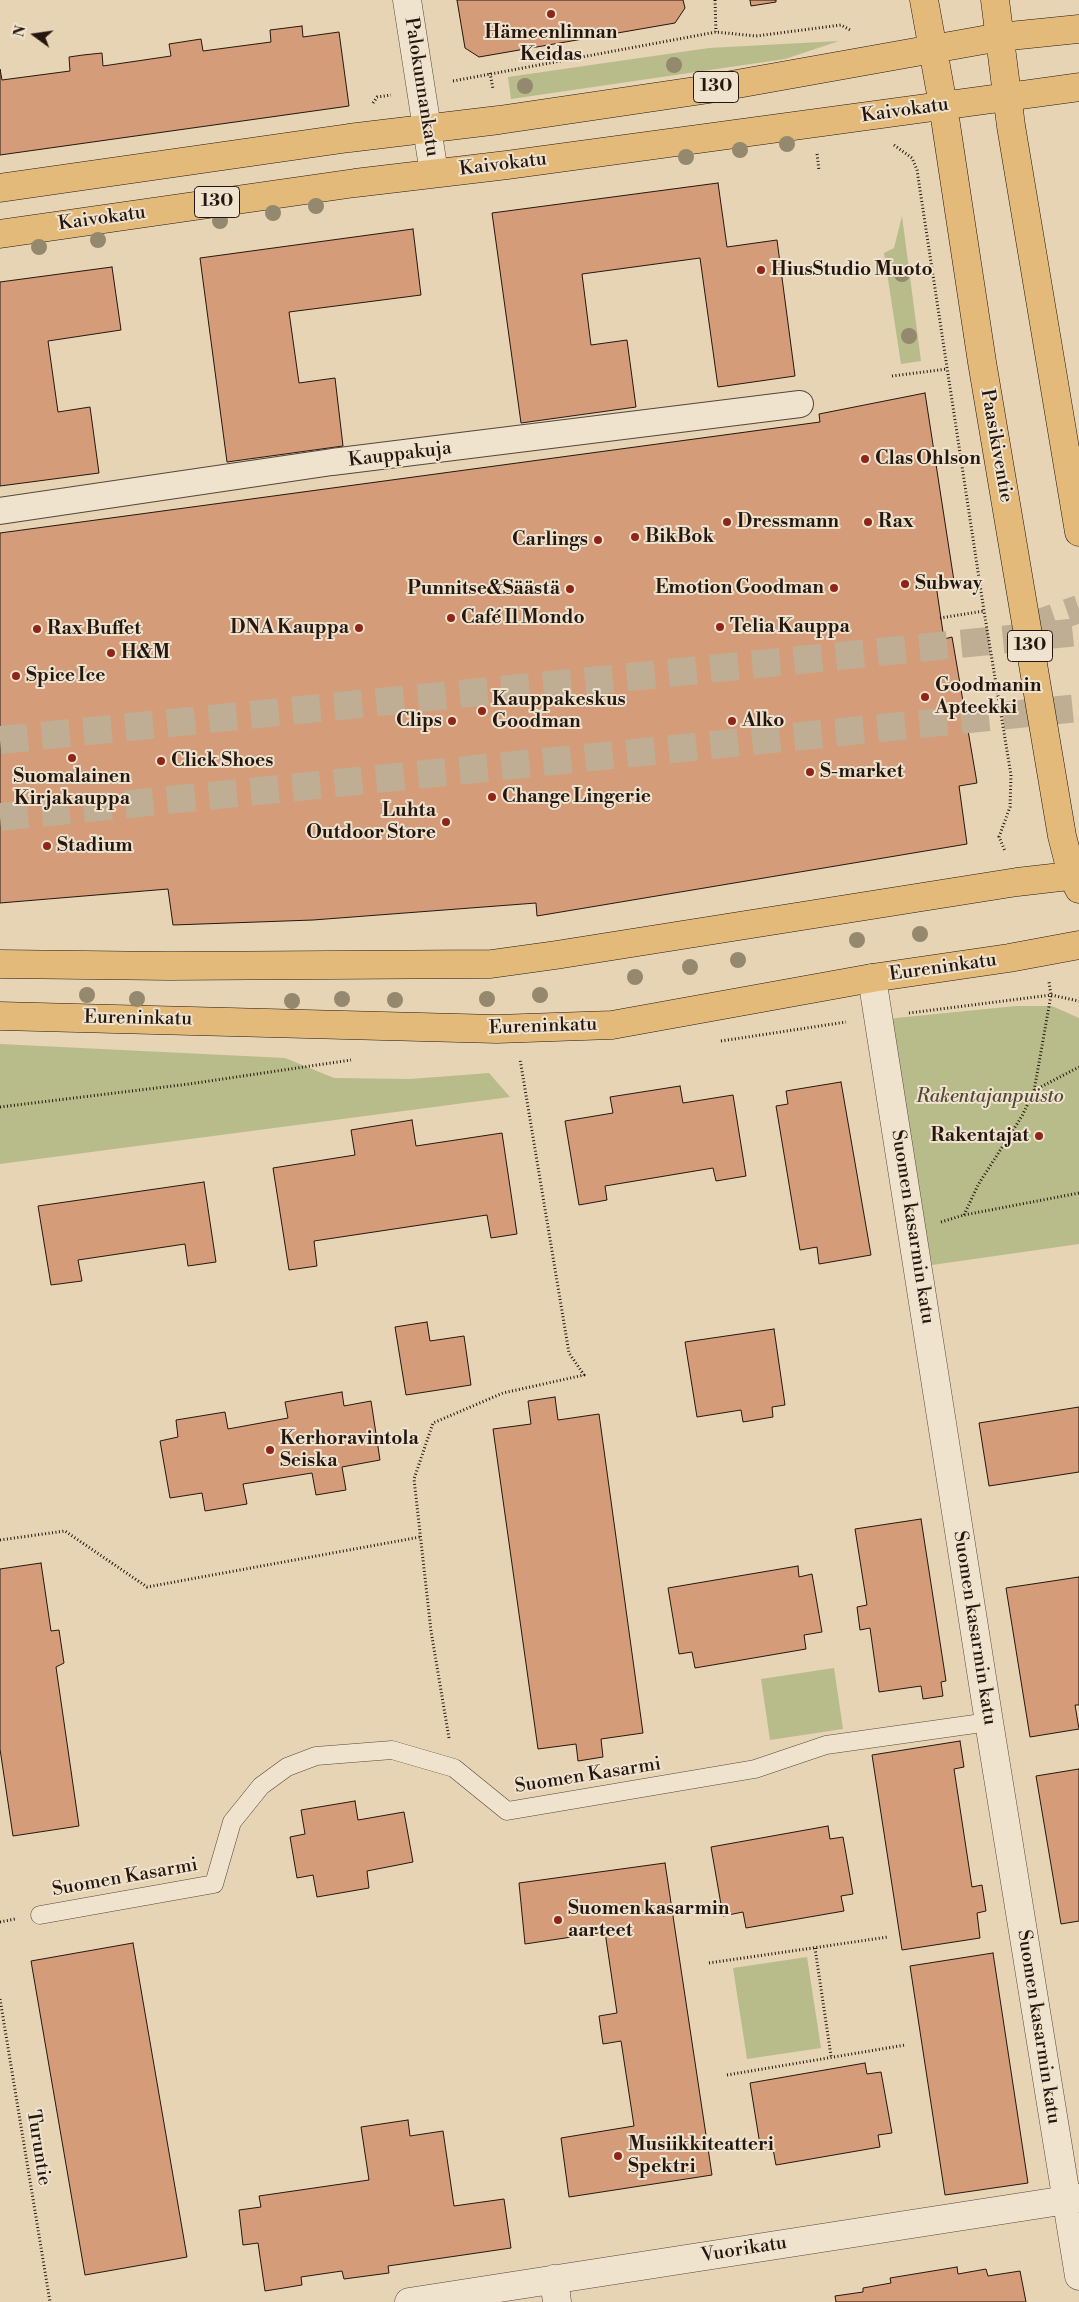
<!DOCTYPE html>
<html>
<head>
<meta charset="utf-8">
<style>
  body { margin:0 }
  #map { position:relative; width:1079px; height:2302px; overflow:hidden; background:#e6d4b4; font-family:"Libre Bodoni",serif }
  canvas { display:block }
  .north { position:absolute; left:10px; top:10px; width:50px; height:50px; -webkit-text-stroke:4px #efe3ce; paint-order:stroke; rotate:284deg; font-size:14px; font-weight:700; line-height:20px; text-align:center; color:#251710 }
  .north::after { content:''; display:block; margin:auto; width:18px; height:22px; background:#251710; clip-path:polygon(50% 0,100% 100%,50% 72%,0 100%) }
</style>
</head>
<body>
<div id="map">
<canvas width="1079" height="2302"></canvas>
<div class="north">N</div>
</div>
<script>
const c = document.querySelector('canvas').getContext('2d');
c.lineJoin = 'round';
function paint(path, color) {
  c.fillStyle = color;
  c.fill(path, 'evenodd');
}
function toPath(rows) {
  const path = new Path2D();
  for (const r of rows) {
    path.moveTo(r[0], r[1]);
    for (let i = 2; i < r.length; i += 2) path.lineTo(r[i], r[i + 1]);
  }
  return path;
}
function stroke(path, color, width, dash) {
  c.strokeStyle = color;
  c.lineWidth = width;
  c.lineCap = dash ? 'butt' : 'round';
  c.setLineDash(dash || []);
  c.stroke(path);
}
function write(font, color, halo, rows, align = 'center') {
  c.font = font + ' "Libre Bodoni",serif';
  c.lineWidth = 4;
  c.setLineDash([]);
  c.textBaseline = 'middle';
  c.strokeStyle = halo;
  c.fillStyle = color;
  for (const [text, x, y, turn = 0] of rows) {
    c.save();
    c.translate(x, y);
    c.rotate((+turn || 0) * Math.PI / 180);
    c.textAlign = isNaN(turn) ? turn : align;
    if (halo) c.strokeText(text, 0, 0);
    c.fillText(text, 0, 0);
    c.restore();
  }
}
const green = toPath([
  [839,41,785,59,511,99,508,77,709,48],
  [902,216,921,361,901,364,884,253,894,248],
  [1016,1006,1052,1006,1079,1018,1079,1244,932,1265,886,1019],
  [0,1044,285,1058,334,1078,410,1079,489,1073,510,1097,0,1164],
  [834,1668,843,1729,770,1740,761,1679],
  [807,1957,821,2048,747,2059,733,1968]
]);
const building = toPath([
  [457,0,683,0,685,8,675,23,479,57,465,48,457,0],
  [750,0,776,0,776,2,751,6,750,0],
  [302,26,303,37,339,32,349,106,0,155,0,69,2,80,70,71,69,57,83,55,102,53,103,66,171,56,169,44,201,39,203,51,271,42,270,30,302,26],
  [718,183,727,247,777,240,795,376,718,387,700,258,582,274,591,345,627,340,636,407,521,423,492,213,718,183],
  [413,229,421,295,289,312,299,383,335,378,343,446,227,462,200,258,413,229],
  [112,267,121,330,48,341,58,412,90,407,99,473,0,486,0,282,112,267],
  [925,393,954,581,936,585,944,639,952,637,977,783,959,786,967,844,537,916,536,903,313,920,173,925,168,889,0,903,0,533,820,422,819,414,925,393],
  [841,1082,871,1255,819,1264,817,1247,800,1250,776,1106,788,1104,786,1091,841,1082],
  [680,1086,683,1103,733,1095,746,1176,716,1181,713,1168,605,1186,607,1200,579,1205,565,1121,613,1113,610,1097,680,1086],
  [412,1120,416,1146,502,1133,517,1234,491,1238,487,1215,314,1241,317,1266,289,1270,273,1168,355,1155,351,1130,412,1120],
  [204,1182,216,1262,188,1266,185,1244,78,1260,82,1281,51,1285,38,1206,204,1182],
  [427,1322,430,1341,464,1336,471,1385,406,1395,395,1327,427,1322],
  [774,1329,785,1405,772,1407,773,1417,743,1422,741,1410,697,1417,685,1342,774,1329],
  [342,1392,344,1406,371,1401,380,1460,342,1467,346,1490,316,1495,312,1473,243,1484,247,1504,205,1511,202,1493,170,1498,160,1441,178,1437,176,1420,225,1412,228,1429,288,1418,285,1402,342,1392],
  [555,1397,558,1420,599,1414,643,1733,601,1739,603,1757,578,1761,576,1744,538,1749,493,1429,531,1424,528,1401,555,1397],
  [1079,1407,1079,1472,989,1486,979,1423,1079,1407],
  [921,1519,946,1681,941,1682,943,1696,923,1699,921,1686,879,1692,870,1628,860,1630,857,1607,867,1605,855,1529,921,1519],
  [41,1563,51,1631,59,1630,64,1663,56,1667,79,1826,13,1836,0,1749,0,1569,41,1563],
  [798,1566,799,1577,812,1574,822,1632,804,1635,806,1649,695,1668,692,1652,679,1654,668,1588,798,1566],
  [1079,1577,1079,1705,1075,1705,1079,1729,1030,1737,1006,1588,1079,1577],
  [960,1741,964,1767,954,1769,972,1887,982,1885,986,1911,977,1913,980,1938,902,1950,872,1755,960,1741],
  [1079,1769,1079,1921,1061,1924,1036,1776,1079,1769],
  [355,1801,358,1820,404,1812,413,1862,367,1871,369,1888,317,1897,313,1875,297,1878,290,1837,305,1834,301,1810,355,1801],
  [828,1826,830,1839,843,1837,853,1894,841,1896,844,1911,746,1928,743,1912,723,1916,711,1847,828,1826],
  [665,1863,712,2175,569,2197,561,2138,634,2126,621,2041,603,2044,599,2016,617,2013,605,1932,525,1944,519,1883,665,1863],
  [133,1943,187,2257,85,2275,31,1961,133,1943],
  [993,1953,1028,2183,945,2195,910,1966,993,1953],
  [865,2063,867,2074,881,2072,892,2133,878,2135,880,2147,776,2165,773,2149,761,2151,750,2083,865,2063],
  [408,2120,410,2136,443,2131,454,2206,504,2199,511,2248,388,2266,389,2273,344,2279,342,2271,301,2277,302,2285,265,2291,258,2243,243,2245,239,2210,261,2207,259,2196,369,2180,361,2127,408,2120],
  [957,2267,958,2274,986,2269,988,2276,1020,2271,1026,2302,836,2302,835,2296,863,2292,863,2288,891,2283,890,2278,957,2267]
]);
const motorwayTunnel = toPath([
  [1028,627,1079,609],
  [0,740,1079,632],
  [0,817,1079,708]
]);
const path = toPath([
  [715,0,716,32],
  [490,73,493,89],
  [453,81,716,32,756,36,841,25,852,31],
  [373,103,377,97,391,95],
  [894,145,912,158,917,170,984,611,1011,775,1010,807,999,837,1005,851],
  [817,154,819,171],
  [892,376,947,369],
  [940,618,984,611],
  [909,1013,1051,995,1079,1001],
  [721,1041,846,1022],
  [1035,1090,1079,1067],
  [0,1107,189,1084,351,1060],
  [964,1215,978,1185,1022,1116,1034,1091,1051,995,1049,982],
  [941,1222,964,1215,1079,1193],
  [0,1540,65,1531,147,1587,420,1537],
  [449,1738,431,1631,414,1479,433,1423,503,1393,584,1375,569,1353,520,1059],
  [0,1922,15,1919],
  [815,1948,831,2056],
  [709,1963,888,1937],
  [0,1999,50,2302],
  [727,2075,905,2045]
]);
const service = toPath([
  [40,1915,214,1884,232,1822,261,1786,287,1767,316,1756,392,1750,454,1768,507,1811,755,1769,826,1745,989,1722]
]);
const pedestrian = toPath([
  [0,511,332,462,800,404]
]);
const minor = toPath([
  [407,0,434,173],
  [872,978,989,1722,1079,2276],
  [554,2279,557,2302],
  [409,2302,1079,2198]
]);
const primary = toPath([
  [924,0,943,105,982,362,1062,836,1072,875,1079,889],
  [995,0,1011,126,1079,532],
  [0,188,349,138,499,120,709,89,1000,37],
  [0,234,355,183,507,165,1007,97],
  [0,964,169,966,491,964,556,955,1017,882,1079,875],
  [0,1016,497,1029,612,1025,872,978,1009,958,1079,945]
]);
const motorway = toPath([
  [1000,37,1079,29],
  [1007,97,1079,87]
]);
const trees = [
  [674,65],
  [525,86],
  [787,144],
  [740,150],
  [686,157],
  [316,206],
  [273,213],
  [220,221],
  [98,240],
  [39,247],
  [902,274],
  [909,336],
  [920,934],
  [857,940],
  [738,960],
  [690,967],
  [635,977],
  [87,995],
  [540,995],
  [137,999],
  [342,999],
  [487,999],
  [395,1000],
  [292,1001]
];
const markers = [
  [551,14,5,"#8f2418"],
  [761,270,5,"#8f2418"],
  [865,459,5,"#8f2418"],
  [727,522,5,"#8f2418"],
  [868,522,5,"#8f2418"],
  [635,537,5,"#8f2418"],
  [598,540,5,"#8f2418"],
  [905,584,5,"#8f2418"],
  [834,588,5,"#8f2418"],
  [570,589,5,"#8f2418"],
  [451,618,5,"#8f2418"],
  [720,627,5,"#8f2418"],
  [359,628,5,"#8f2418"],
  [37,629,5,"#8f2418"],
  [111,653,5,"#8f2418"],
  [16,676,5,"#8f2418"],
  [925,697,5,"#8f2418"],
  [482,711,5,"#8f2418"],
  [452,721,5,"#8f2418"],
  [732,721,5,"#8f2418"],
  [72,758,5,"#8f2418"],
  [161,761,5,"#8f2418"],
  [810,772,5,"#8f2418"],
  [492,797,5,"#8f2418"],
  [446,822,5,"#8f2418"],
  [47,846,5,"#8f2418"],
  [1039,1136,5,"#8f2418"],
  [270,1450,5,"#8f2418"],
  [558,1920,5,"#8f2418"],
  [618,2156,5,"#8f2418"]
];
const shields = [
  [716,87,45],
  [217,202,45],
  [1030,646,45]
];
const shieldNames = [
  ["130",716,87],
  ["130",217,202],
  ["130",1030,646]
];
const poiNames = [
  ["Hämeenlinnan",551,33,"center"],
  ["Keidas",551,55,"center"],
  ["HiusStudio Muoto",771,270],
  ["Clas Ohlson",875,459],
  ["Dressmann",737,522],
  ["Rax",878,522],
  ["BikBok",645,537],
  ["Carlings",588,540,"right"],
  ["Subway",915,584],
  ["Emotion Goodman",824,588,"right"],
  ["Punnitse&Säästä",560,589,"right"],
  ["Café Il Mondo",461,618],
  ["Telia Kauppa",730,627],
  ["DNA Kauppa",349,628,"right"],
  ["Rax Buffet",47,629],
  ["H&M",121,653],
  ["Spice Ice",26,676],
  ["Goodmanin",935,686],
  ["Apteekki",935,708],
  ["Kauppakeskus",492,700],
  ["Goodman",492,722],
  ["Clips",442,721,"right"],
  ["Alko",742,721],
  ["Click Shoes",171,761],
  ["S-market",820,772],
  ["Suomalainen",72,777,"center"],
  ["Kirjakauppa",72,799,"center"],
  ["Change Lingerie",502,797],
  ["Luhta",436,811,"right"],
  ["Outdoor Store",436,833,"right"],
  ["Stadium",57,846],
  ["Rakentajat",1029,1136,"right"],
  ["Kerhoravintola",280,1439],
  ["Seiska",280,1461],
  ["Suomen kasarmin",568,1909],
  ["aarteet",568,1931],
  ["Musiikkiteatteri",628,2145],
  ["Spektri",628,2167]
];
const streetNames = [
  ["Palokunnankatu",421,87,81],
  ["Kaivokatu",905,111,-8],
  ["Kaivokatu",503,165,-7],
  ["Kaivokatu",102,219,-8],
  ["Paasikiventie",996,446,80],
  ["Kauppakuja",400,455,-7],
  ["Eureninkatu",943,968,-8],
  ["Eureninkatu",138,1019,1],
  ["Eureninkatu",543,1027,-2],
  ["Suomen kasarmin katu",912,1227,81],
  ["Suomen kasarmin katu",974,1628,81],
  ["Suomen Kasarmi",588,1776,-9],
  ["Suomen Kasarmi",125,1878,-10],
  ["Suomen kasarmin katu",1038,2027,81],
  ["Turuntie",38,2148,81],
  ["Vuorikatu",744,2250,-9]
];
const parkNames = [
  ["Rakentajanpuisto",990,1097]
];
paint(green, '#b8bc8a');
paint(building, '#d59c79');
stroke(building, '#251710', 1);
stroke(motorwayTunnel, '#bfae93', 28, [28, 14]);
stroke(service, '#554639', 19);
stroke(pedestrian, '#554639', 28);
stroke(minor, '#554639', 29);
stroke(primary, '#251710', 29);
stroke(motorway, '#251710', 29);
stroke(path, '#251710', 3, [1, 2.5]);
stroke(service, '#efe3ce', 18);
stroke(pedestrian, '#efe3ce', 26);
stroke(minor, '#efe3ce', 28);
stroke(primary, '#e3ba7a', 28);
stroke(motorway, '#e3ba7a', 28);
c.fillStyle = '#94886e';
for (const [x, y] of trees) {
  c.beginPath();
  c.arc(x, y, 8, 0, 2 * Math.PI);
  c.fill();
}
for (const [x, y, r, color] of markers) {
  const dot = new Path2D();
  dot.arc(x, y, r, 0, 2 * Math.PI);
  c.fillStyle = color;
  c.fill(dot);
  stroke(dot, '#efe3ce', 2);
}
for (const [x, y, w] of shields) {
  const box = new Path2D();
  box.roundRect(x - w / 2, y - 15.5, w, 31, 4);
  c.fillStyle = '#efe3ce';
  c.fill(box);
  stroke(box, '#251710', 1);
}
write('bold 18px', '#251710', null, shieldNames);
write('bold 19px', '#251710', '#efe3ce', poiNames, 'left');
write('19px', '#251710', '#efe3ce', streetNames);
write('italic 19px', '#514935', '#efe3ce', parkNames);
</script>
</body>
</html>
